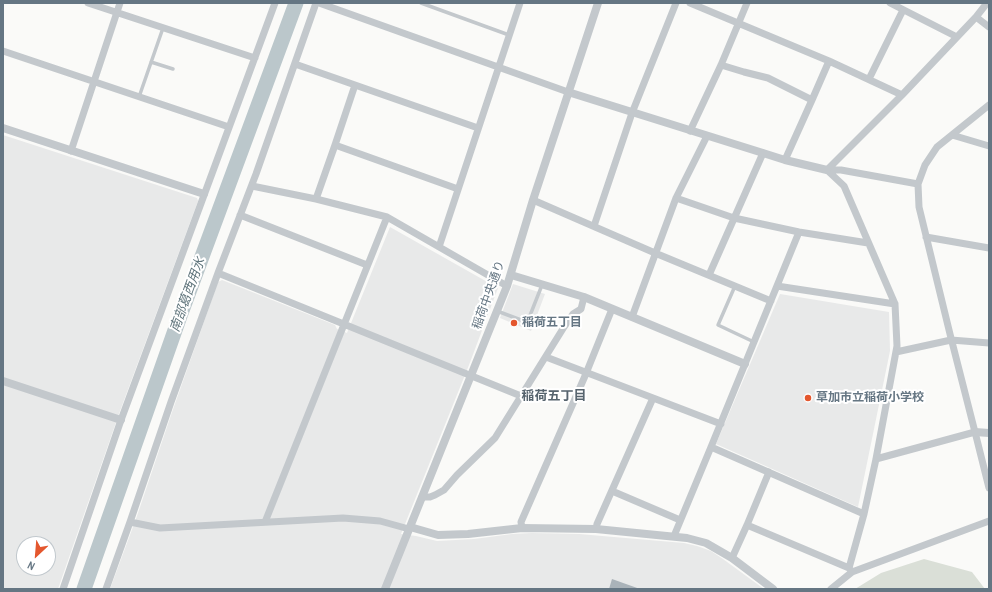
<!DOCTYPE html>
<html>
<head>
<meta charset="utf-8">
<style>
  body { margin:0 }
  #map { position:relative; width:992px; height:592px; overflow:hidden; background:#fafaf8; font-family:"Archivo Narrow",sans-serif }
  canvas { display:block }
  .frame { position:absolute; inset:0; border:4px solid #657683; pointer-events:none }
  .north { position:absolute; left:16px; top:536px; width:40px; height:40px; box-sizing:border-box; background:#fff; border:1px solid #c1c8cd; border-radius:50%; rotate:206deg; font-size:11px; font-weight:700; line-height:16px; text-align:center; color:#657683 }
  .north::after { content:''; display:block; margin:auto; width:14px; height:18px; background:#e4572e; clip-path:polygon(50% 0,100% 100%,50% 72%,0 100%) }
</style>
</head>
<body>
<div id="map">
<canvas width="992" height="592"></canvas>
<div class="frame"></div>
<div class="north">N</div>
</div>
<script>
const c = document.querySelector('canvas').getContext('2d');
c.lineJoin = 'round';
function paint(path, color) {
  c.fillStyle = color;
  c.fill(path, 'evenodd');
}
function toPath(rows) {
  const path = new Path2D();
  for (const r of rows) {
    path.moveTo(r[0], r[1]);
    for (let i = 2; i < r.length; i += 2) path.lineTo(r[i], r[i + 1]);
  }
  return path;
}
function stroke(path, color, width, dash) {
  c.strokeStyle = color;
  c.lineWidth = width;
  c.lineCap = dash ? 'butt' : 'round';
  c.setLineDash(dash || []);
  c.stroke(path);
}
function write(font, color, halo, rows, align = 'center') {
  c.font = font + ' "Archivo Narrow","Noto Sans JP",sans-serif';
  c.lineWidth = 4;
  c.setLineDash([]);
  c.textBaseline = 'middle';
  c.strokeStyle = halo;
  c.fillStyle = color;
  for (const [text, x, y, turn = 0] of rows) {
    c.save();
    c.translate(x, y);
    c.rotate((+turn || 0) * Math.PI / 180);
    c.textAlign = isNaN(turn) ? turn : align;
    if (halo) c.strokeText(text, 0, 0);
    c.fillText(text, 0, 0);
    c.restore();
  }
}
const built = toPath([
  [3,135,197,198,198,201,120,411,58,589,3,589],
  [24,544,48,544,48,568,24,568],
  [390,227,498,288,469,365,401,534,416,536,437,541,474,539,512,534,532,533,579,534,684,543,697,546,711,551,723,559,764,589,110,589,137,516,171,415,218,282,222,280,335,325,337,329,347,333],
  [513,284,545,294,531,331,500,318],
  [780,294,889,312,890,351,858,507,716,444]
]);
const green = toPath([
  [924,559,972,572,985,589,855,589,881,573]
]);
const river = toPath([
  [84,589,180,316,296,3]
]);
const building = toPath([
  [612,579,640,589,609,589]
]);
const service = toPath([
  [421,3,509,35],
  [151,62,173,69],
  [139,97,163,28],
  [735,286,718,325,754,342],
  [497,311,521,320,526,320,529,318,542,285]
]);
const minor = toPath([
  [88,3,255,58],
  [319,3,568,92],
  [690,3,829,61,902,95],
  [890,3,957,37],
  [976,17,989,27],
  [3,51,229,127],
  [295,64,478,128],
  [721,65,744,72,768,78,812,100],
  [869,79,903,10],
  [989,105,937,147,925,165,918,184,919,207,950,334,975,432,989,488],
  [690,131,721,65,747,3],
  [952,135,989,146],
  [335,145,458,189],
  [71,151,120,3],
  [785,160,812,100,829,61],
  [827,170,844,186,895,304,897,346,876,459,864,514,849,568,852,572],
  [827,170,902,95,957,37,976,17,987,3],
  [827,170,841,170,918,184],
  [252,186,316,199,387,217,507,286],
  [676,198,734,218,799,232,868,243],
  [316,199,335,145,355,85],
  [533,200,655,253,771,301],
  [240,215,367,265],
  [594,226,632,113,676,3],
  [926,237,989,248],
  [439,247,520,3],
  [218,273,521,396],
  [709,275,763,153],
  [777,286,895,304],
  [632,317,676,198,707,136],
  [896,352,951,340,989,343],
  [546,357,721,424],
  [711,447,864,514],
  [876,459,975,432],
  [612,491,680,520],
  [422,497,430,497,435,495,444,490,457,475,495,438,564,327,573,314,581,309,584,297],
  [130,522,160,528,343,518,380,521,409,529],
  [265,522,387,217],
  [747,525,849,568],
  [522,528,521,522,585,376,612,309],
  [596,529,597,524,653,398],
  [674,536,711,447,799,232],
  [732,558,747,525,769,472],
  [63,589,121,420,275,3],
  [106,589,130,522,171,402,218,273,256,174,316,3],
  [831,589,852,572,989,521]
]);
const tertiary = toPath([
  [568,92,763,153,785,160,827,170],
  [3,128,204,194],
  [511,275,584,297,745,364],
  [3,381,121,420],
  [975,432,989,433],
  [410,527,438,535,468,534,522,528,596,529,687,538,706,543,732,558,773,589],
  [385,589,507,286,533,200,598,3]
]);
const markers = [
  [514,323,4,"#e4572e"],
  [808,398,4,"#e4572e"]
];
const streetNames = [
  ["稲荷中央通り",489,295,-70]
];
const poiNames = [
  ["稲荷五丁目",522,323],
  ["草加市立稲荷小学校",816,398]
];
const waterNames = [
  ["南部葛西用水",188,295,-70]
];
const neighbourhoodNames = [
  ["稲荷五丁目",554,397]
];
paint(built, '#e8e9e9');
paint(green, '#dadfd7');
stroke(river, '#bbc7cb', 15);
paint(building, '#aab3b9');
stroke(service, '#c3c8cc', 3.5);
stroke(minor, '#c3c8cc', 7);
stroke(tertiary, '#c3c8cc', 8);
for (const [x, y, r, color] of markers) {
  const dot = new Path2D();
  dot.arc(x, y, r, 0, 2 * Math.PI);
  c.fillStyle = color;
  c.fill(dot);
  stroke(dot, '#fff', 1.5);
}
write('12px', '#657683', '#fff', streetNames);
write('bold 12px', '#657683', '#fff', poiNames, 'left');
write('italic 13px', '#60757c', '#fff', waterNames);
write('bold 13px', '#57646e', '#fff', neighbourhoodNames);
</script>
</body>
</html>
